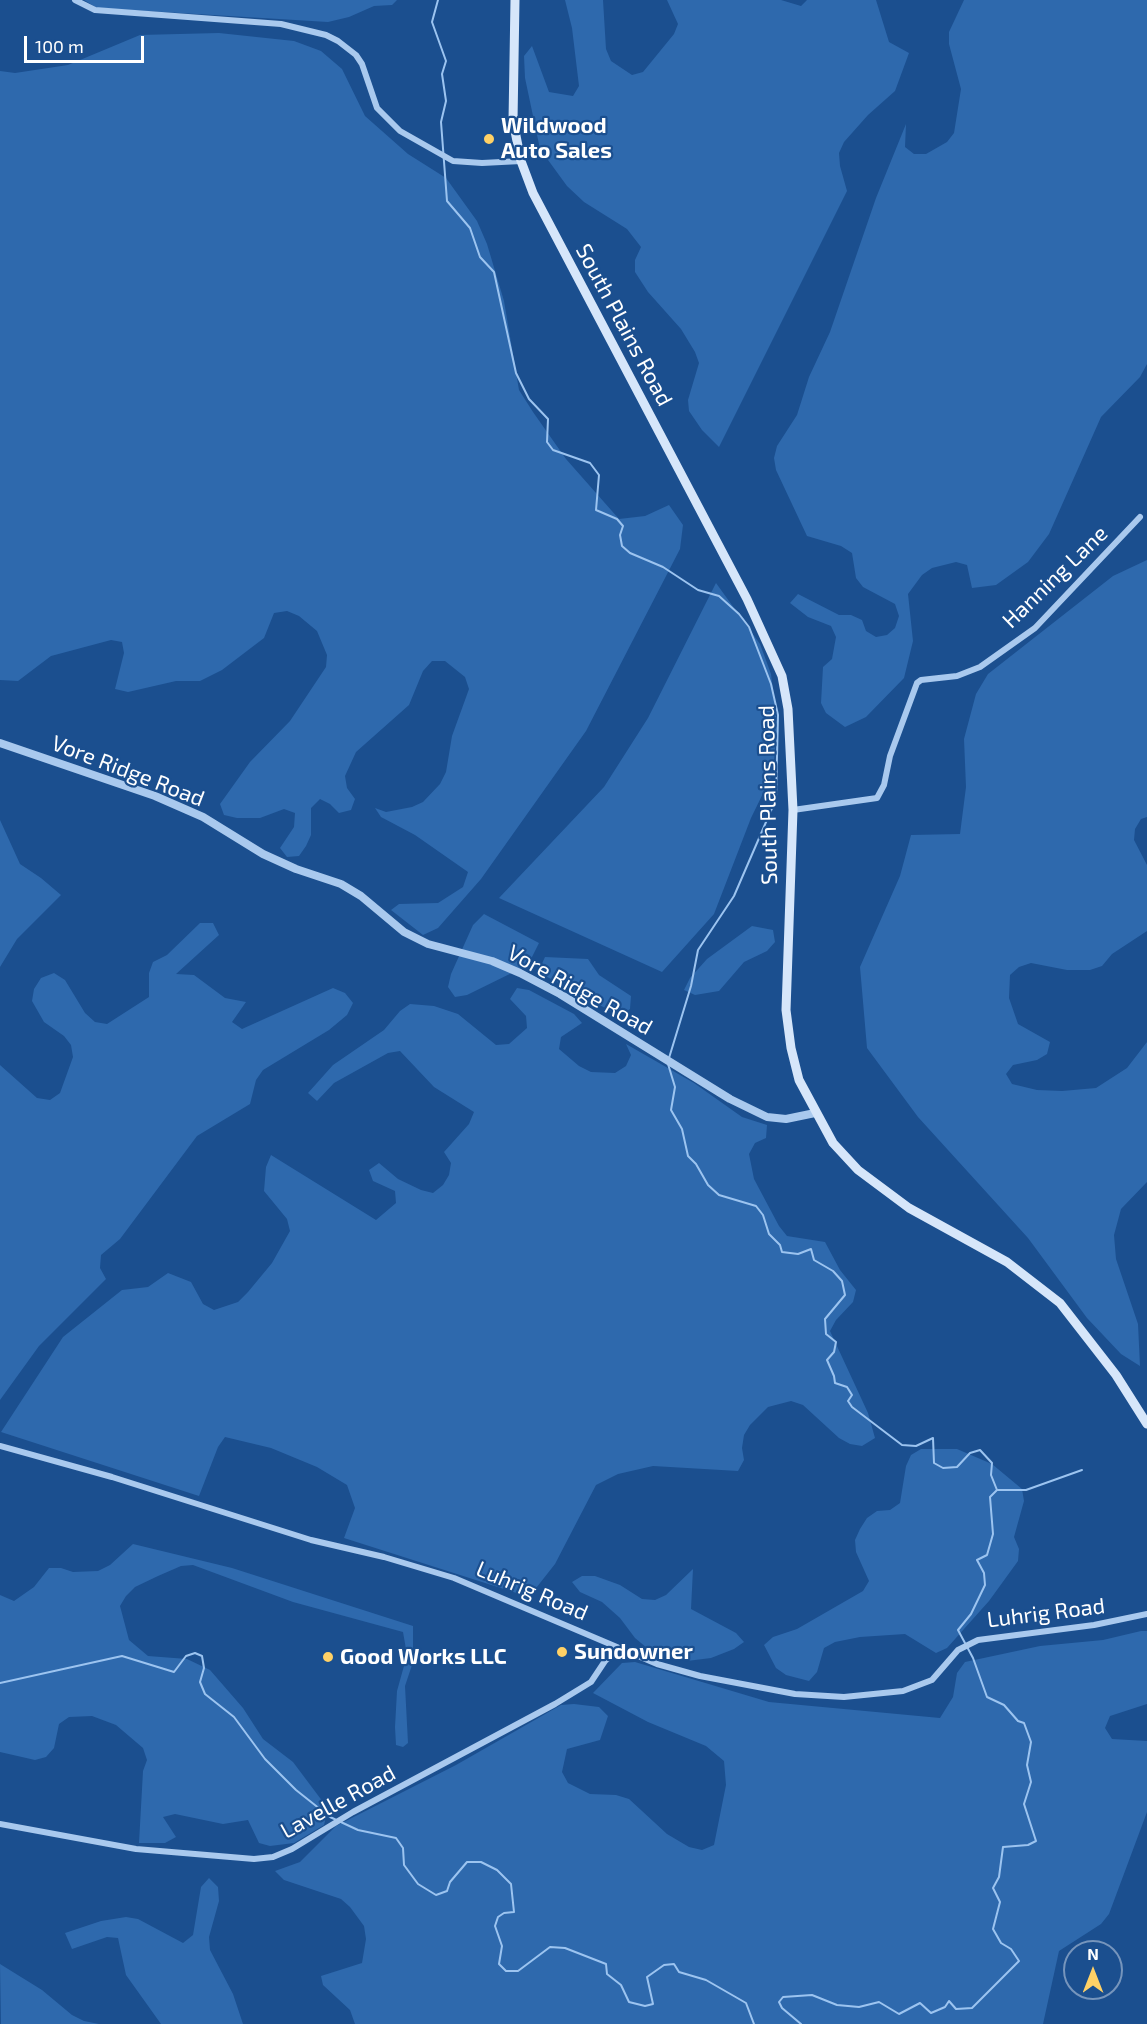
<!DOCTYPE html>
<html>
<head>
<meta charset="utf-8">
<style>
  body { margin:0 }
  #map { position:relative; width:1147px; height:2024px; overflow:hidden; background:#1b4f8f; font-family:"Exo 2",sans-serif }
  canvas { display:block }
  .north { position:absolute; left:1063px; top:1940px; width:60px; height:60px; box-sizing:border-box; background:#1b4f8f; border:2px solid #7695bc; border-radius:50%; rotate:0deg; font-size:16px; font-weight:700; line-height:24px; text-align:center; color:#fff }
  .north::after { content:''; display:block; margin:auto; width:21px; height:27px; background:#ffd166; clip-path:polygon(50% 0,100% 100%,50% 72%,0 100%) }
  .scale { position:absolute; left:24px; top:36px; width:120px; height:27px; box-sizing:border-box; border:3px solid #fff; border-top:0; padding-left:8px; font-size:18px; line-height:21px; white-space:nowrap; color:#fff; -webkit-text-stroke:4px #1b4f8f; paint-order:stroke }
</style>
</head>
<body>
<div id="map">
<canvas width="1147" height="2024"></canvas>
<div class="north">N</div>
<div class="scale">100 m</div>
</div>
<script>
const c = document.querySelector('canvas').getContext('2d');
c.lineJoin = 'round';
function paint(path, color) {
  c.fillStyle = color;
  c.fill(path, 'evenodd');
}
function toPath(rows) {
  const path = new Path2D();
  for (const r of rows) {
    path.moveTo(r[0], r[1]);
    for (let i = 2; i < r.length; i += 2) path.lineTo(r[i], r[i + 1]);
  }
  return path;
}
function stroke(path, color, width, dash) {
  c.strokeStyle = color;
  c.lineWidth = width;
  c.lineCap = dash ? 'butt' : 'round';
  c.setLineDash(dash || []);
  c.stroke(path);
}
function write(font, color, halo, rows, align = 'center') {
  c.font = font + ' "Exo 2",sans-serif';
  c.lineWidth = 4.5;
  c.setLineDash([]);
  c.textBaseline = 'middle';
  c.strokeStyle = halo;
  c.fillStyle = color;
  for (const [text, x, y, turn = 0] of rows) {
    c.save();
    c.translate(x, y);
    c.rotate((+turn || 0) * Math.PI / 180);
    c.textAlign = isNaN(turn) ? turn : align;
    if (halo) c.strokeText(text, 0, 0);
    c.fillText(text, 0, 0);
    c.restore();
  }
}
const green = toPath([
  [84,0,397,0,392,5,374,6,349,17,328,22,97,8],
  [565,0,603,0,606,49,611,61,632,75,643,72,674,34,678,24,667,0,781,0,801,6,807,0,876,0,889,42,909,53,895,91,868,115,844,142,839,153,840,166,847,191,719,447,702,430,689,411,688,400,699,363,695,352,681,329,648,292,635,272,635,260,641,247,627,229,584,202,567,186,540,149,525,78,524,56,532,46,549,92,573,96,579,86,572,28],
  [964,0,1147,0,1147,364,1140,377,1101,417,1049,534,1028,562,996,585,972,588,967,565,956,562,932,568,922,575,908,594,913,641,904,678,866,717,845,727,826,713,821,703,823,667,832,659,836,637,831,626,808,617,790,603,798,594,839,615,851,615,862,620,866,631,876,637,887,635,895,628,899,616,895,604,863,587,856,578,852,553,841,546,807,536,776,470,774,458,777,446,797,415,809,377,830,332,876,198,906,124,905,147,914,154,926,154,947,142,954,133,961,89,949,44,949,32],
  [219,33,294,41,321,51,342,69,365,116,408,154,446,178,477,221,487,244,504,301,519,390,533,412,566,459,619,519,645,516,669,505,683,525,680,549,586,731,481,879,438,928,423,935,391,910,399,904,438,903,463,887,468,872,415,835,381,817,375,808,386,812,412,807,423,802,440,784,446,772,452,736,469,689,465,677,445,661,432,661,423,671,409,705,356,752,345,776,347,788,355,799,351,810,339,813,330,804,320,799,311,808,311,835,306,846,299,856,287,857,280,848,294,827,295,813,284,809,260,818,237,818,224,815,220,804,250,762,290,721,326,667,327,655,317,631,299,616,287,611,274,613,264,638,222,670,200,681,176,681,128,692,115,689,124,653,122,642,111,640,51,656,18,681,0,680,0,71,15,73,68,65,140,35],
  [1147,560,1147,817,1141,819,1135,829,1134,840,1147,865,1147,931,1112,954,1102,966,1090,970,1067,970,1031,963,1019,967,1010,975,1009,998,1018,1024,1050,1042,1047,1054,1037,1060,1013,1065,1006,1074,1012,1084,1037,1090,1062,1091,1096,1088,1127,1068,1147,1042,1147,1182,1121,1209,1114,1235,1116,1259,1138,1324,1140,1366,1121,1354,1087,1318,1028,1238,918,1117,867,1048,860,967,900,876,911,835,960,834,966,787,964,739,976,694,988,674,1113,576],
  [716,583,760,644,771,674,777,725,773,773,751,818,714,914,662,972,499,898,604,787,648,718],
  [0,820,20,864,41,878,61,895,17,939,0,967],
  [484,914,539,943,528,965,467,995,455,997,448,987,451,974,473,925],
  [200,923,213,923,219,935,176,974,194,975,225,998,246,1002,232,1022,242,1029,333,988,345,993,353,1003,347,1015,329,1030,263,1070,256,1080,250,1104,197,1136,120,1239,101,1255,100,1268,106,1279,39,1346,0,1400,0,1065,37,1098,50,1100,60,1093,73,1057,71,1045,64,1036,44,1022,32,1001,34,989,41,978,54,973,65,980,85,1013,95,1022,107,1024,149,997,149,973,153,962,167,955],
  [752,926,773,930,775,942,767,951,744,962,719,991,695,995,684,990,690,978,707,959],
  [545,957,588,959,599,975,631,996,630,1009,620,1016,538,972],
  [517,988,529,990,574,1014,582,1023,561,1037,559,1049,579,1066,591,1072,615,1073,626,1066,631,1055,626,1044,694,1083,742,1117,767,1125,766,1138,755,1143,749,1154,754,1179,779,1226,787,1236,825,1242,840,1270,856,1290,853,1302,836,1320,830,1331,868,1413,875,1438,862,1446,850,1444,839,1438,803,1405,791,1401,768,1407,750,1425,744,1435,742,1448,744,1460,738,1471,653,1466,618,1474,596,1485,555,1564,529,1597,344,1538,355,1508,347,1485,317,1467,271,1448,225,1437,218,1447,199,1496,1,1432,63,1337,122,1290,148,1287,168,1273,191,1282,203,1304,214,1310,238,1302,248,1292,272,1263,290,1231,287,1219,264,1191,266,1167,271,1155,376,1220,396,1203,395,1191,373,1181,369,1170,379,1163,398,1179,421,1190,433,1193,443,1185,449,1175,451,1163,444,1152,469,1124,474,1112,434,1087,400,1051,388,1053,334,1083,317,1101,308,1093,333,1065,384,1030,400,1011,410,1004,434,1006,458,1014,496,1045,509,1044,527,1028,526,1016,510,999],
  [921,1449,957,1449,992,1464,1022,1489,1024,1501,1014,1537,1019,1549,1018,1561,989,1601,947,1648,936,1653,905,1634,860,1637,835,1642,824,1648,817,1672,809,1681,786,1675,776,1668,764,1645,773,1637,797,1629,863,1591,869,1581,856,1552,855,1540,860,1529,867,1518,877,1511,890,1510,900,1503,906,1466,911,1455],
  [133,1544,232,1568,413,1626,413,1662,405,1686,408,1743,403,1747,396,1745,395,1727,397,1691,407,1655,403,1632,293,1602,193,1565,181,1566,158,1576,135,1587,126,1596,120,1606,129,1640,148,1656,187,1659,210,1670,243,1708,263,1739,293,1762,323,1802,327,1813,324,1825,294,1843,270,1846,259,1843,248,1820,223,1824,175,1814,163,1817,176,1837,165,1843,139,1843,143,1771,147,1760,143,1748,116,1725,92,1716,69,1717,59,1724,54,1748,46,1757,35,1760,0,1752,0,1595,14,1601,34,1587,49,1568,61,1568,73,1572,98,1571,110,1565],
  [693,1569,691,1609,736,1633,744,1642,734,1649,711,1658,687,1661,653,1653,635,1638,620,1618,602,1602,580,1592,572,1582,582,1576,595,1576,620,1585,642,1599,655,1600,666,1595],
  [1141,1631,1147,1631,1147,1704,1110,1716,1105,1728,1112,1739,1147,1741,1147,1812,1109,1914,1101,1924,1059,1951,1043,2024,355,2024,350,2010,323,1985,321,1976,362,1963,366,1939,364,1926,350,1907,341,1899,284,1880,275,1871,300,1862,336,1826,456,1765,561,1705,574,1704,599,1707,608,1716,600,1740,567,1749,562,1772,568,1783,590,1794,616,1795,629,1799,667,1834,689,1847,702,1850,714,1845,726,1785,724,1761,706,1746,648,1722,593,1693,622,1663,635,1662,769,1702,940,1718,953,1697,957,1673,965,1662,1040,1646,1103,1640],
  [209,1878,218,1887,219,1901,209,1937,210,1950,233,1994,243,2024,161,2024,126,1975,118,1938,107,1937,72,1949,65,1933,101,1921,126,1917,138,1919,183,1943,193,1935,201,1887],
  [0,1964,42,1990,72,2015,84,2021,99,2024,1,2024]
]);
const stream = toPath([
  [438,0,432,22,446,61,442,74,446,101,441,122,447,201,470,228,480,257,494,272,516,373,529,399,548,419,547,442,553,450,590,463,599,475,596,510,617,519,623,526,620,535,622,546,630,553,663,567,698,590,719,596,739,614,749,627,771,684,778,715,776,799,734,896,698,950,691,986,669,1058],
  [668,1064,675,1087,671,1110,682,1129,688,1156,696,1164,708,1185,719,1195,756,1206,763,1215,769,1234,780,1245,782,1252,798,1254,811,1249,814,1260,833,1271,842,1281,845,1295,825,1319,826,1334,836,1342,834,1352,827,1360,834,1376,835,1383,847,1387,852,1395,848,1401,852,1407,902,1445,916,1446,933,1438,934,1463,943,1468,957,1467,970,1453,980,1450,992,1463,991,1475,997,1490,990,1497,993,1534,987,1555,977,1560,984,1573,985,1585,971,1614,958,1630,973,1658,987,1697,1004,1705,1018,1721,1024,1723,1031,1742,1027,1765,1031,1782,1024,1804,1036,1841,1028,1845,1003,1847,999,1877,993,1888,1000,1902,993,1929,1001,1943,1011,1949,1019,1961,972,2008,956,2009,949,2001,945,2007,931,2013,920,2003,899,2014,879,2002,859,2007,837,2005,812,1995,783,1997,779,2002,782,2008,801,2024],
  [997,1490,1026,1490,1082,1470],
  [0,1683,122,1656,174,1672,186,1656,195,1653,202,1656,204,1668,200,1682,205,1694,234,1717,265,1759,296,1790,330,1817,358,1830,396,1838,403,1848,404,1865,418,1884,436,1895,447,1891,450,1882,467,1862,481,1862,497,1870,511,1884,514,1912,504,1913,498,1917,495,1926,502,1946,499,1964,506,1971,518,1971,550,1947,565,1948,606,1964,607,1974,621,1985,629,2002,645,2006,653,2004,647,1977,664,1965,674,1964,679,1972,706,1980,746,2003,754,2024]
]);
const minor = toPath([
  [75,0,95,10,281,24,326,35,338,41,356,55,362,64,377,108,400,131,453,161,482,163,521,161],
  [793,810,877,798,884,785,890,756,917,683,921,680,957,676,980,667,1035,628,1140,517],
  [0,1446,112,1477,311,1540,384,1557,454,1578,657,1664,700,1676,795,1694,844,1697,903,1691,932,1680,958,1650,978,1640,1094,1625,1147,1614],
  [0,1824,136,1849,254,1859,273,1857,292,1849,353,1812,555,1704,591,1682,605,1661,619,1649]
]);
const tertiary = toPath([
  [0,743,155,796,203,817,263,854,296,869,341,884,361,896,404,932,428,944,492,961,520,973,560,994,730,1099,767,1117,786,1119,815,1113]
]);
const secondary = toPath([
  [515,0,513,121,521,161,533,193,747,599,782,676,788,709,793,810,786,1010,791,1048,799,1080,833,1143,858,1170,909,1208,1007,1262,1060,1303,1116,1375,1147,1424]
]);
const markers = [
  [489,139,6,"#ffd166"],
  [562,1652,6,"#ffd166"],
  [328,1657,6,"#ffd166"]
];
const poiNames = [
  ["Wildwood",501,126],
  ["Auto Sales",501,151],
  ["Sundowner",574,1652],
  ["Good Works LLC",340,1657]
];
const streetNames = [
  ["South Plains Road",624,325,62],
  ["Hanning Lane",1055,577,-44],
  ["Vore Ridge Road",128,771,21],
  ["South Plains Road",768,795,-91],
  ["Vore Ridge Road",580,990,29],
  ["Luhrig Road",532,1591,23],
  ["Luhrig Road",1046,1613,-7],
  ["Lavelle Road",338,1802,-29]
];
paint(green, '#2e69ad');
stroke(stream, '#9cc4f0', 2);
stroke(minor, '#a9c9ee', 6);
stroke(tertiary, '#a9c9ee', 8);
stroke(secondary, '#d6e6fa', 9);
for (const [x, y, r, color] of markers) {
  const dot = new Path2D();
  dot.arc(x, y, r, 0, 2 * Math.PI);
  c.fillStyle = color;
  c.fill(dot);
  stroke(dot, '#1b4f8f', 2);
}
write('bold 22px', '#fff', '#1b4f8f', poiNames, 'left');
write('22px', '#fff', '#1b4f8f', streetNames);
</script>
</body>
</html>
